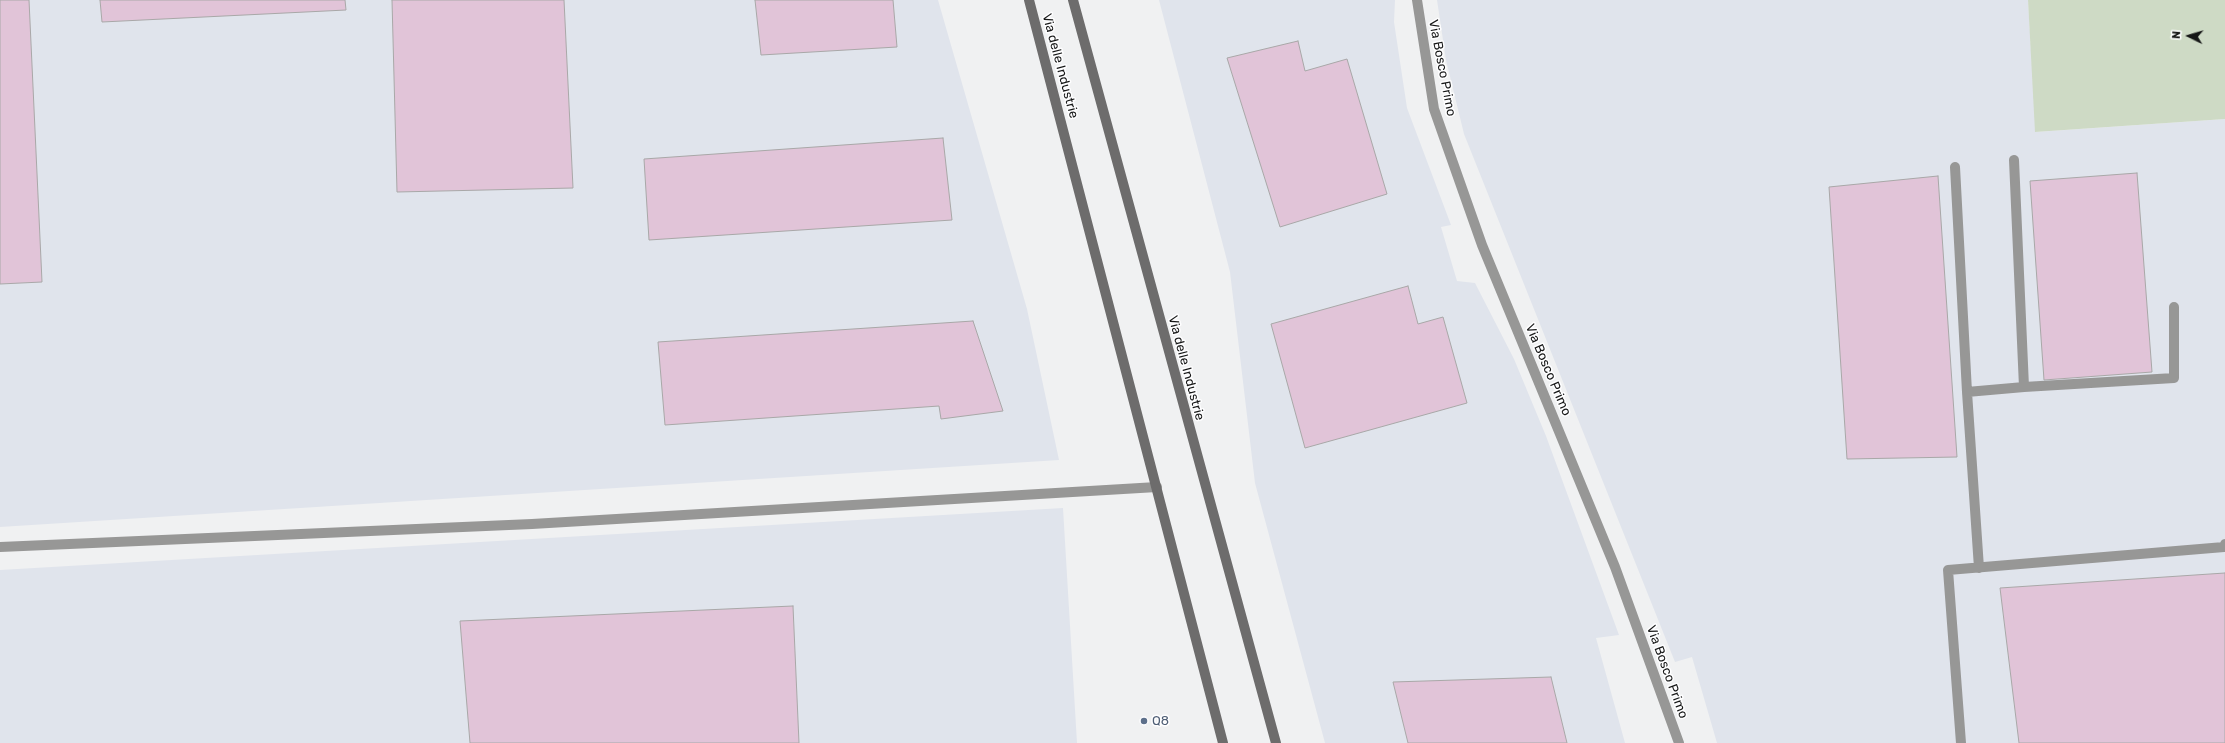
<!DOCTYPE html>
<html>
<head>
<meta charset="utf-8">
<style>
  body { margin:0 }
  #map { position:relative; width:2225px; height:743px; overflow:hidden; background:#f0f1f2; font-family:Rubik,sans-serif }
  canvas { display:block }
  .north { position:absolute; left:2169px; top:16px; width:40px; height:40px; -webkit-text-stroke:3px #fefeff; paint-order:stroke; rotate:275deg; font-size:11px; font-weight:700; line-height:16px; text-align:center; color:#151616 }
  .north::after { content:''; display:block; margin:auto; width:14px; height:18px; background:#151616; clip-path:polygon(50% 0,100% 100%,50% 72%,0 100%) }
</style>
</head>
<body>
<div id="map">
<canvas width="2225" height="743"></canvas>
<div class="north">N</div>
</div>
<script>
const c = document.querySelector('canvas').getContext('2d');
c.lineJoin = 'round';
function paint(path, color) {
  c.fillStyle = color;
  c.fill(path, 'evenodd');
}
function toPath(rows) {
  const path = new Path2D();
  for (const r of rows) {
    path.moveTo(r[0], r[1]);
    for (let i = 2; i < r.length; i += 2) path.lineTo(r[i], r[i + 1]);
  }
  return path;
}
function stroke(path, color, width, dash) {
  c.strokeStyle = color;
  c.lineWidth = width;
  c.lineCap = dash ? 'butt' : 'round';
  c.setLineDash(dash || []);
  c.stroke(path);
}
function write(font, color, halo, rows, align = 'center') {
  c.font = font + ' Rubik,sans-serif';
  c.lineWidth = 3;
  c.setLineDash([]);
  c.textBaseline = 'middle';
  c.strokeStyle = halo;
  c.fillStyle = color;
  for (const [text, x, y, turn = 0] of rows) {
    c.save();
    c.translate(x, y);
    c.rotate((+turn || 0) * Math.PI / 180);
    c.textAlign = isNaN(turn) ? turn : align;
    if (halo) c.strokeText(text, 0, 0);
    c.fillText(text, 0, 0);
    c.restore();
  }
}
const built = toPath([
  [0,0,938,0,1027,309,1059,460,0,527],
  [1159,0,1395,0,1394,22,1407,108,1451,225,1441,227,1457,281,1475,283,1514,359,1546,436,1619,635,1596,638,1625,743,1325,743,1255,483,1230,272],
  [1437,0,2028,0,2036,132,2225,119,2225,743,1717,743,1692,657,1675,662,1464,134,1446,60],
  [1063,508,1077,743,0,743,0,570]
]);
const green = toPath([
  [2028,0,2225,0,2225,119,2035,132]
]);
const building = toPath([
  [0,0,29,0,42,282,0,284,0,0],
  [100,0,345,0,346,10,102,22,100,0],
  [392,0,564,0,573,188,397,192,392,0],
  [755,0,893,0,897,47,761,55,755,0],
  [1298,41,1305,71,1347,59,1387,194,1280,227,1227,58,1298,41],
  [943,138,952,220,649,240,644,159,943,138],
  [2137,173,2152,372,2044,380,2030,181,2137,173],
  [1938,176,1957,457,1847,459,1829,187,1938,176],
  [1408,286,1418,324,1443,317,1467,403,1305,448,1271,324,1408,286],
  [973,321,1003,411,941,419,939,406,665,425,658,342,973,321],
  [2225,573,2225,743,2019,743,2000,588,2225,573],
  [793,606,799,743,470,743,460,621,793,606],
  [1551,677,1567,743,1408,743,1393,682,1551,677]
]);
const lane = toPath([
  [2014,160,2024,387,2174,378,2174,307],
  [1955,167,1967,392],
  [1979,568,1967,392,2024,387],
  [1961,743,1948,570,2224,547,2225,544]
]);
const street = toPath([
  [1417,0,1434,109,1482,245,1615,567,1679,743],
  [0,547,532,524,1157,487]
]);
const secondary = toPath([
  [1029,0,1223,743],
  [1073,0,1276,743]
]);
const markers = [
  [1144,721,4,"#5c6f8a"]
];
const streetNames = [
  ["Via delle Industrie",1060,66,75],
  ["Via Bosco Primo",1442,68,79],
  ["Via delle Industrie",1186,368,75],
  ["Via Bosco Primo",1548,370,67],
  ["Via Bosco Primo",1667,672,70]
];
const serviceNames = [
  ["Q8",1152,721]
];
paint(built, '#e0e4ec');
paint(green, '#cedac5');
paint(building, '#e1c4d8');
stroke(building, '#a9a8a8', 1);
stroke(lane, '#979796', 10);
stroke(street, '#979796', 10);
stroke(secondary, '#6d6c6c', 10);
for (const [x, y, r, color] of markers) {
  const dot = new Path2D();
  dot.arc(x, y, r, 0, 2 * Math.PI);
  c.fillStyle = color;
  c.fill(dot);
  stroke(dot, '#fefeff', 1.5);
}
write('13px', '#151616', '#fefeff', streetNames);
write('13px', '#4e5e75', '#fefeff', serviceNames, 'left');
</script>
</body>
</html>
